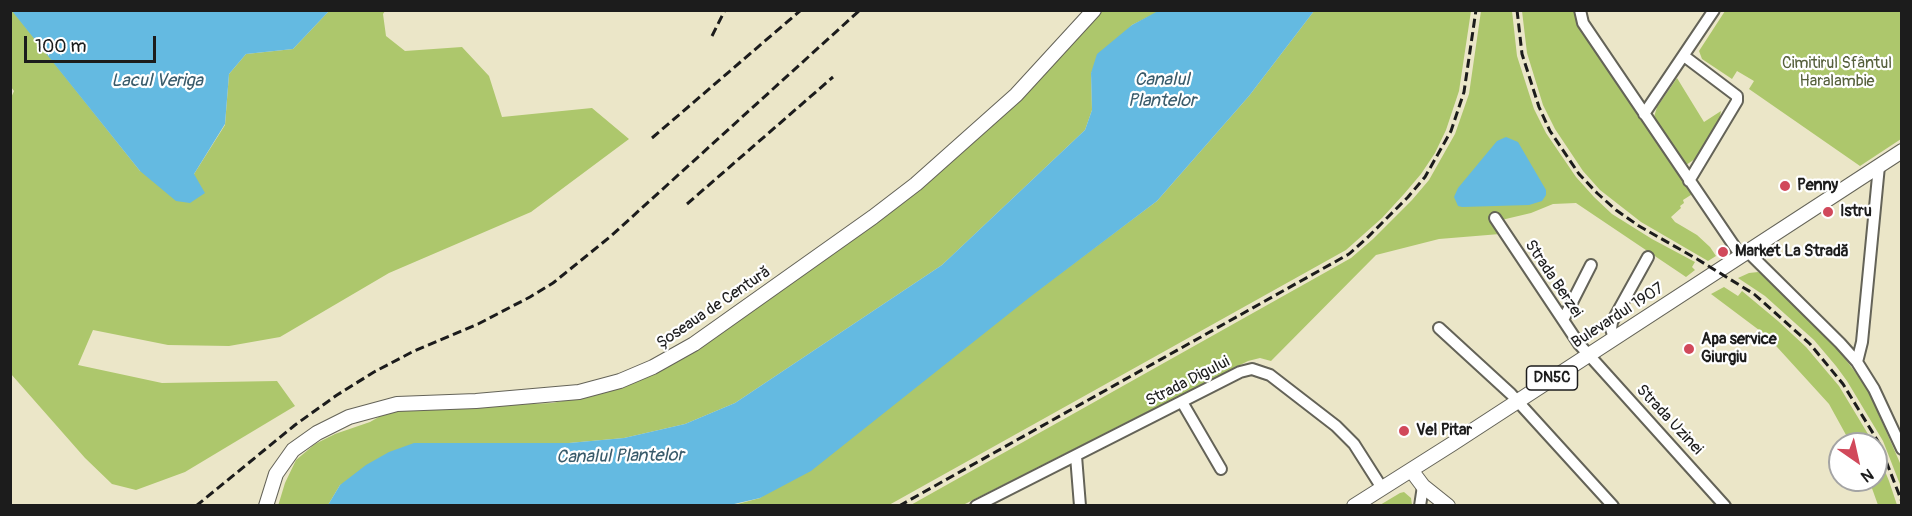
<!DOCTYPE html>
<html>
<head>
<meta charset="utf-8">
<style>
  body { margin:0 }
  #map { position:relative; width:1912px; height:516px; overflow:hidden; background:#ebe6c8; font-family:Pangolin,sans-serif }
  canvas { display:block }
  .frame { position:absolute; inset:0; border:12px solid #1c1c1c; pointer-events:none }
  .north { position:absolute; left:1828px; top:432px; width:60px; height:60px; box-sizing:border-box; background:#fff; border:2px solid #a4a4a4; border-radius:50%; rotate:146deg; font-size:16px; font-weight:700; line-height:24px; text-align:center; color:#1c1c1c }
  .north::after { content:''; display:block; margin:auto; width:21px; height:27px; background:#d1495b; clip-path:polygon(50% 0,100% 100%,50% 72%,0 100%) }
  .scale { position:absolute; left:24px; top:36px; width:132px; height:27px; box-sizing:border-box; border:3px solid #1c1c1c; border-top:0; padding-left:8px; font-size:18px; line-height:21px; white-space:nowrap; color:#1c1c1c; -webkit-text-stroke:4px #fff; paint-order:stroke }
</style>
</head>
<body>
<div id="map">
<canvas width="1912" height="516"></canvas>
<div class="frame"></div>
<div class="north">N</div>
<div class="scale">100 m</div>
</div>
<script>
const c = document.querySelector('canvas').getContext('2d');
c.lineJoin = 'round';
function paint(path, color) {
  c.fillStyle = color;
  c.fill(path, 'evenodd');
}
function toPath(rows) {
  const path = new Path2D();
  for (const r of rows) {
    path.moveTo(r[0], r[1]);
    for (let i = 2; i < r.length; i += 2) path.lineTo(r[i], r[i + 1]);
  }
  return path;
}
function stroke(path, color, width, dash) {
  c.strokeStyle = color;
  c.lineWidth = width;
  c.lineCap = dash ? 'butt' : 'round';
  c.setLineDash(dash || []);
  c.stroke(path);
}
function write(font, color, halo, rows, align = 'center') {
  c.font = font + ' Pangolin,sans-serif';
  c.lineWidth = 4.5;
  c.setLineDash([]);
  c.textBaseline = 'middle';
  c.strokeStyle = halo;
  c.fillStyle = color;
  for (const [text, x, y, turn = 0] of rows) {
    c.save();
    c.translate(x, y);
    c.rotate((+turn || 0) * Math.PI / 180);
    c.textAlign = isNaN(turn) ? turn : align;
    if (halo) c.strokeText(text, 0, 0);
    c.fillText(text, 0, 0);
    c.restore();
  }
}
const green = toPath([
  [12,10,140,171,194,174,225,125,229,74,246,54,293,49,329,11,385,11,383,14,386,36,405,51,462,47,489,76,502,117,592,108,629,139,531,212,389,273,280,337,229,346,168,345,93,330,78,365,162,383,277,381,295,406,185,472,136,490,112,484,85,458,11,374,10,100,14,91,11,87],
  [1101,11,1160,11,1132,25,1091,73,1092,110,1085,130,942,265,735,403,685,424,624,438,569,443,498,444,340,485,328,505,278,506,285,483,296,460,315,444,335,434,370,422,391,410,552,403,584,397,692,352,1024,94,1059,59],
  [1314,11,1471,11,1459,91,1446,130,1435,153,1421,174,1404,194,1382,218,1346,250,889,505,730,506,760,498,1157,201,1249,96],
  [1481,11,1512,11,1517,56,1534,109,1546,133,1576,177,1594,197,1612,214,1652,239,1695,262,1692,267,1695,270,1686,277,1576,203,1553,204,1531,213,1493,222,1500,234,1439,239,1376,255,1271,361,1260,358,1248,361,963,505,909,506,1351,258,1373,239,1412,200,1429,180,1455,134,1469,94],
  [1522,11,1580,11,1694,193,1683,200,1684,203,1680,206,1681,208,1671,217,1675,222,1697,235,1710,247,1716,256,1708,261,1641,222,1600,190,1583,171,1555,129,1543,105,1527,53],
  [1725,11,1901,11,1901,139,1860,166,1749,89,1754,81,1737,71,1732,79,1702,59,1699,51],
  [1677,78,1704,122,1721,111,1719,122,1698,157,1686,165,1684,165,1654,117,1657,107],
  [1758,272,1763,275,1836,347,1859,377,1869,392,1900,463,1901,487,1883,441,1847,381,1836,366,1814,340,1785,314,1765,296,1738,278,1749,273],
  [1724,287,1738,296,1742,291,1778,321,1806,347,1839,386,1874,444,1851,444,1829,404,1767,336,1711,294],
  [1876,449,1889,481,1897,505,1878,505,1869,480,1876,480],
  [1404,492,1411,498,1412,505,1380,505,1400,493]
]);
const water = toPath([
  [1160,10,1314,11,1249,96,1157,201,1030,297,811,471,760,498,730,505,328,505,340,485,366,465,389,452,414,443,569,443,624,438,685,424,735,403,942,265,1085,130,1092,110,1091,73,1097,54,1132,25],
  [12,11,329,11,293,49,246,54,229,74,225,124,194,174,205,193,190,203,176,201,140,171],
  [1506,137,1518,142,1546,190,1546,195,1542,201,1529,205,1462,207,1458,206,1454,197,1458,188,1497,141]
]);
const minor = toPath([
  [1580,10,1583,23,1741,256],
  [1684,56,1737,96,1737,101,1689,181],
  [1644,114,1714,10],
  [1495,218,1579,344,1725,506],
  [1748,252,1840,343,1857,362,1874,389,1902,449],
  [1563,320,1591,265],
  [1439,328,1511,394,1613,506],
  [1614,338,1611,329,1612,322,1648,257],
  [1857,362,1862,342,1879,166],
  [1182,402,1221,469],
  [1076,456,1080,506],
  [976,506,1240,372,1252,369,1270,375,1336,426,1354,444,1382,488],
  [1420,506,1423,486]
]);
const major = toPath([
  [1411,470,1423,486,1448,506],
  [266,506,276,474,293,450,317,433,349,417,397,404,476,401,579,392,620,381,653,367,694,344,873,217,916,184,1016,95,1094,10],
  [1354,506,1452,444,1902,151]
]);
const rail = toPath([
  [1517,10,1522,54,1539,107,1550,131,1579,174,1597,193,1616,210,1639,226,1697,259,1754,294,1810,344,1843,384,1879,443,1902,502],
  [712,36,725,10],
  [652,138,801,10],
  [687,204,833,77],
  [196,506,295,425,337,395,374,372,414,351,478,324,530,297,553,283,611,236,860,10],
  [899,506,1349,254,1367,238,1408,197,1425,177,1451,131,1464,92,1476,10]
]);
const markers = [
  [1785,186,6,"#d1495b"],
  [1828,212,6,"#d1495b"],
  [1723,252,6,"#d1495b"],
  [1689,349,6,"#d1495b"],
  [1404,431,6,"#d1495b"]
];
const shields = [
  [1552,378,51]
];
const shieldNames = [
  ["DN5C",1552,378]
];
const parkNames = [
  ["Cimitirul Sfântul",1837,64],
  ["Haralambie",1837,82]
];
const poiNames = [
  ["Penny",1797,186],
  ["Istru",1840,212],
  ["Market La Stradă",1735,252],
  ["Apa service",1701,340],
  ["Giurgiu",1701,358],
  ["Vel Pitar",1416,431]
];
const streetNames = [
  ["Strada Berzei",1553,279,56],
  ["Șoseaua de Centură",714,308,-34],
  ["Bulevardul 1907",1618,316,-33],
  ["Strada Digului",1188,382,-27],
  ["Strada Uzinei",1669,420,47]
];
const waterNames = [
  ["Canalul",1162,80],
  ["Plantelor",1162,101],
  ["Lacul Veriga",157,81],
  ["Canalul Plantelor",620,457,-1]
];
paint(green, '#adc76c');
paint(water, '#64bae1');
stroke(minor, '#646358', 14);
stroke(major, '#646358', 16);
stroke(minor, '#fff', 10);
stroke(major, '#fff', 14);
stroke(rail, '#1c1c1c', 3, [9, 4.5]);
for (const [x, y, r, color] of markers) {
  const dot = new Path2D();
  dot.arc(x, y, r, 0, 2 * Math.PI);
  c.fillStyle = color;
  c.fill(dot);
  stroke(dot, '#fff', 2);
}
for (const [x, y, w] of shields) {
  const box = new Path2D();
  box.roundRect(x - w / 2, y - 12, w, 24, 4.5);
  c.fillStyle = '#fff';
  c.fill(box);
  stroke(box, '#1c1c1c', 1.5);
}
write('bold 15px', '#1c1c1c', null, shieldNames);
write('16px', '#56603c', '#fff', parkNames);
write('bold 16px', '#1c1c1c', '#fff', poiNames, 'left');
write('16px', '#1c1c1c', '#fff', streetNames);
write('italic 18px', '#395b6b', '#fff', waterNames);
</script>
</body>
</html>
